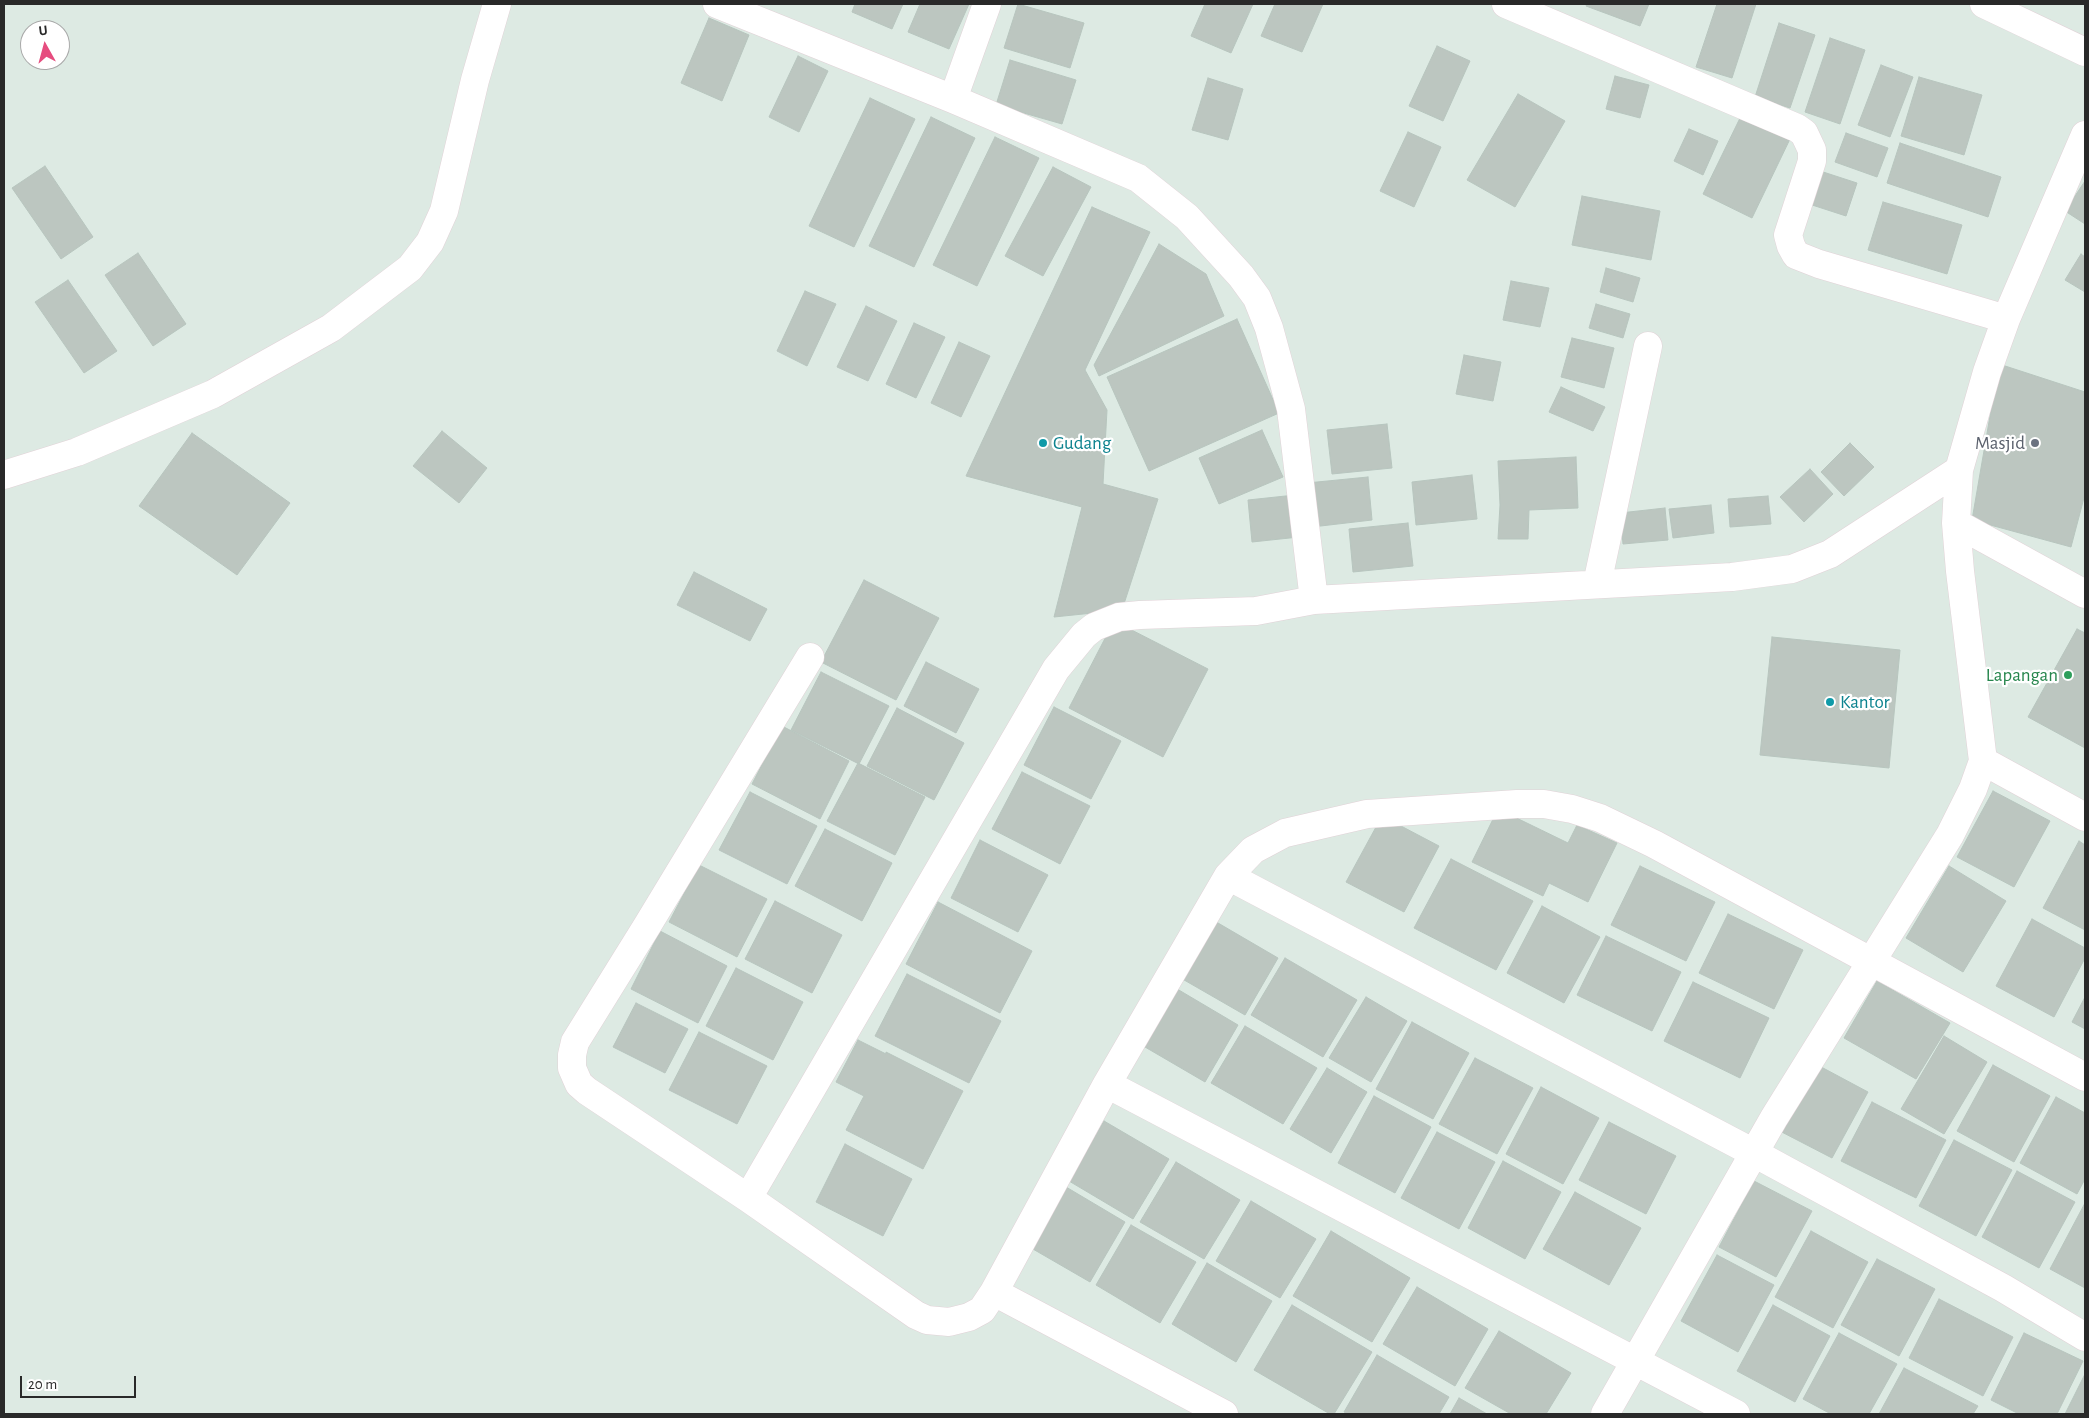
<!DOCTYPE html>
<html>
<head>
<meta charset="utf-8">
<style>
  body { margin:0 }
  #map { position:relative; width:2089px; height:1418px; overflow:hidden; background:#ddeae3; font-family:"Alegreya Sans",sans-serif }
  canvas { display:block }
  .frame { position:absolute; inset:0; border:5px solid #292929; pointer-events:none }
  .north { position:absolute; left:20px; top:20px; width:50px; height:50px; box-sizing:border-box; background:#fff; border:1px solid #a9a9a9; border-radius:50%; rotate:353deg; font-size:14px; font-weight:700; line-height:20px; text-align:center; color:#292929 }
  .north::after { content:''; display:block; margin:auto; width:18px; height:22px; background:#e64d7f; clip-path:polygon(50% 0,100% 100%,50% 72%,0 100%) }
  .scale { position:absolute; left:20px; top:1376px; width:116px; height:22px; box-sizing:border-box; border:2px solid #292929; border-top:0; padding-left:6px; font-size:15px; line-height:18px; white-space:nowrap; color:#292929; -webkit-text-stroke:4px #fff; paint-order:stroke }
</style>
</head>
<body>
<div id="map">
<canvas width="2089" height="1418"></canvas>
<div class="frame"></div>
<div class="north">U</div>
<div class="scale">20 m</div>
</div>
<script>
const c = document.querySelector('canvas').getContext('2d');
c.lineJoin = 'round';
function paint(path, color) {
  c.fillStyle = color;
  c.fill(path, 'evenodd');
}
function toPath(rows) {
  const path = new Path2D();
  for (const r of rows) {
    path.moveTo(r[0], r[1]);
    for (let i = 2; i < r.length; i += 2) path.lineTo(r[i], r[i + 1]);
  }
  return path;
}
function stroke(path, color, width, dash) {
  c.strokeStyle = color;
  c.lineWidth = width;
  c.lineCap = dash ? 'butt' : 'round';
  c.setLineDash(dash || []);
  c.stroke(path);
}
function write(font, color, halo, rows, align = 'center') {
  c.font = font + ' "Alegreya Sans",sans-serif';
  c.lineWidth = 4.5;
  c.setLineDash([]);
  c.textBaseline = 'middle';
  c.strokeStyle = halo;
  c.fillStyle = color;
  for (const [text, x, y, turn = 0] of rows) {
    c.save();
    c.translate(x, y);
    c.rotate((+turn || 0) * Math.PI / 180);
    c.textAlign = isNaN(turn) ? turn : align;
    if (halo) c.strokeText(text, 0, 0);
    c.fillText(text, 0, 0);
    c.restore();
  }
}
const building = toPath([
  [855,4,903,4,892,29,852,12,855,4],
  [920,4,969,4,949,49,908,32,920,4],
  [1018,4,1084,23,1070,68,1004,48,1018,4],
  [1205,4,1253,4,1231,53,1191,36,1205,4],
  [1275,4,1323,4,1302,52,1261,36,1275,4],
  [1587,4,1649,4,1640,26,1586,6,1587,4],
  [1717,4,1756,4,1732,78,1696,67,1717,4],
  [709,18,749,35,722,101,681,83,709,18],
  [1779,23,1815,35,1790,108,1755,97,1779,23],
  [1830,38,1865,50,1840,124,1805,112,1830,38],
  [1437,46,1470,61,1443,121,1409,106,1437,46],
  [798,56,828,71,799,132,769,117,798,56],
  [1010,60,1076,80,1062,124,996,105,1010,60],
  [1881,65,1913,77,1890,137,1858,125,1881,65],
  [1615,76,1649,85,1640,118,1606,109,1615,76],
  [1919,77,1982,95,1964,155,1901,136,1919,77],
  [1208,78,1243,89,1228,140,1192,130,1208,78],
  [1518,94,1565,121,1515,207,1467,180,1518,94],
  [870,98,915,119,854,247,809,226,870,98],
  [1741,116,1790,139,1752,218,1703,194,1741,116],
  [931,117,975,138,914,267,869,246,931,117],
  [1689,129,1718,141,1703,175,1674,161,1689,129],
  [1408,132,1441,147,1414,207,1380,191,1408,132],
  [1846,133,1888,148,1877,177,1835,162,1846,133],
  [995,137,1039,158,977,286,933,265,995,137],
  [1900,143,2001,177,1988,217,1887,183,1900,143],
  [45,166,93,237,61,259,12,188,45,166],
  [1053,167,1091,187,1043,276,1005,256,1053,167],
  [1814,169,1857,183,1846,216,1803,202,1814,169],
  [2085,181,2085,224,2065,211,2085,181],
  [1582,196,1660,211,1651,260,1572,245,1582,196],
  [1883,202,1962,225,1947,274,1868,250,1883,202],
  [1092,207,1150,232,1085,370,1107,410,1103,484,1158,499,1122,610,1054,617,1082,507,966,476,1092,207],
  [1159,244,1206,274,1224,316,1099,376,1094,365,1159,244],
  [138,253,186,324,153,346,105,275,138,253],
  [2081,254,2085,257,2085,292,2065,280,2081,254],
  [1606,268,1640,278,1633,302,1600,292,1606,268],
  [68,280,117,351,84,373,35,302,68,280],
  [1511,281,1549,288,1540,327,1503,320,1511,281],
  [805,291,836,304,807,366,777,351,805,291],
  [1596,304,1630,314,1623,338,1589,328,1596,304],
  [866,306,897,321,868,381,837,367,866,306],
  [1237,319,1279,413,1149,471,1107,377,1237,319],
  [914,323,945,337,916,398,886,384,914,323],
  [1572,338,1614,348,1604,388,1561,377,1572,338],
  [959,342,990,356,961,417,931,403,959,342],
  [1464,355,1501,362,1493,401,1456,394,1464,355],
  [1999,364,2085,392,2085,494,2071,547,1972,520,1999,364],
  [1561,387,1605,407,1593,431,1549,412,1561,387],
  [1387,424,1392,468,1332,474,1327,430,1387,424],
  [1262,430,1283,477,1219,504,1199,458,1262,430],
  [442,431,487,468,459,503,413,466,442,431],
  [192,433,290,503,237,575,139,506,192,433],
  [1850,443,1874,467,1844,496,1821,472,1850,443],
  [1576,457,1578,508,1529,510,1528,539,1498,539,1500,505,1498,461,1576,457],
  [1810,469,1833,494,1804,522,1780,497,1810,469],
  [1472,475,1477,519,1416,525,1412,482,1472,475],
  [1368,477,1372,520,1312,527,1307,483,1368,477],
  [1295,495,1299,537,1252,542,1248,500,1295,495],
  [1768,496,1771,524,1730,527,1728,499,1768,496],
  [1711,505,1714,533,1673,538,1669,509,1711,505],
  [1665,508,1668,540,1623,544,1620,513,1665,508],
  [1408,523,1413,566,1353,572,1349,529,1408,523],
  [694,572,767,609,750,641,677,605,694,572],
  [864,580,939,618,896,700,821,662,864,580],
  [1114,621,1208,669,1163,757,1069,708,1114,621],
  [2077,629,2085,633,2085,748,2028,717,2077,629],
  [1772,637,1900,650,1889,768,1760,755,1772,637],
  [926,662,979,689,956,733,904,706,926,662],
  [821,672,889,706,859,764,791,730,821,672],
  [1054,707,1121,741,1091,799,1024,765,1054,707],
  [897,708,964,743,934,800,867,766,897,708],
  [782,726,849,761,820,819,752,784,782,726],
  [858,763,925,797,895,855,827,821,858,763],
  [1022,772,1090,806,1060,864,992,829,1022,772],
  [1993,791,2050,821,2014,887,1957,857,1993,791],
  [750,792,817,826,787,884,719,850,750,792],
  [1498,809,1568,843,1577,825,1617,843,1588,902,1549,883,1543,896,1472,862,1498,809],
  [1382,816,1439,846,1404,912,1346,882,1382,816],
  [825,829,892,863,862,921,795,886,825,829],
  [980,840,1048,875,1018,932,951,898,980,840],
  [2079,841,2085,845,2085,930,2043,908,2079,841],
  [1451,859,1533,901,1496,970,1414,928,1451,859],
  [699,865,767,899,737,957,669,922,699,865],
  [1640,866,1715,902,1686,961,1611,925,1640,866],
  [1949,866,2006,901,1963,972,1906,938,1949,866],
  [775,901,842,935,812,993,745,959,775,901],
  [938,902,1032,951,1000,1013,906,964,938,902],
  [1542,906,1600,937,1564,1003,1507,973,1542,906],
  [1728,914,1803,950,1774,1009,1699,973,1728,914],
  [1206,916,1278,958,1245,1015,1172,973,1206,916],
  [2032,919,2085,948,2085,958,2054,1017,1996,986,2032,919],
  [660,931,727,966,698,1023,631,989,660,931],
  [1606,936,1681,972,1652,1031,1577,995,1606,936],
  [1285,958,1357,1000,1323,1057,1251,1015,1285,958],
  [736,968,803,1002,773,1060,706,1026,736,968],
  [907,974,1001,1021,969,1083,875,1036,907,974],
  [1877,981,1950,1023,1916,1079,1844,1038,1877,981],
  [1693,982,1769,1018,1740,1078,1664,1041,1693,982],
  [1167,983,1238,1025,1205,1082,1133,1040,1167,983],
  [1366,997,1407,1021,1371,1082,1329,1058,1366,997],
  [2085,997,2085,1029,2072,1022,2085,997],
  [636,1003,688,1029,665,1073,613,1047,636,1003],
  [1412,1022,1469,1053,1433,1119,1376,1089,1412,1022],
  [1245,1026,1317,1068,1283,1124,1211,1083,1245,1026],
  [699,1032,767,1066,737,1124,669,1090,699,1032],
  [1944,1036,1987,1062,1944,1134,1901,1109,1944,1036],
  [858,1040,886,1054,886,1052,963,1091,923,1169,846,1130,864,1096,836,1082,858,1040],
  [1475,1058,1533,1088,1497,1154,1439,1124,1475,1058],
  [1810,1061,1868,1092,1832,1158,1774,1128,1810,1061],
  [1993,1065,2050,1096,2014,1162,1957,1131,1993,1065],
  [1327,1068,1367,1092,1331,1153,1290,1129,1327,1068],
  [1541,1087,1599,1118,1563,1184,1506,1154,1541,1087],
  [1374,1096,1431,1127,1395,1193,1338,1163,1374,1096],
  [2056,1097,2085,1113,2085,1179,2077,1194,2020,1163,2056,1097],
  [1872,1102,1946,1140,1916,1198,1841,1161,1872,1102],
  [1104,1121,1169,1159,1133,1219,1069,1181,1104,1121],
  [1609,1122,1676,1156,1646,1214,1579,1180,1609,1122],
  [1437,1132,1495,1162,1459,1229,1401,1198,1437,1132],
  [1954,1140,2012,1170,1976,1236,1919,1206,1954,1140],
  [845,1144,912,1179,883,1236,816,1202,845,1144],
  [1503,1161,1561,1192,1525,1259,1468,1228,1503,1161],
  [1176,1162,1240,1200,1204,1259,1140,1222,1176,1162],
  [2017,1171,2075,1202,2039,1268,1982,1237,2017,1171],
  [1754,1181,1812,1211,1776,1277,1719,1247,1754,1181],
  [1061,1184,1125,1222,1090,1282,1026,1245,1061,1184],
  [1575,1192,1641,1228,1609,1285,1543,1249,1575,1192],
  [1251,1201,1316,1239,1280,1298,1216,1261,1251,1201],
  [2085,1203,2085,1288,2050,1269,2085,1203],
  [1131,1225,1196,1262,1160,1323,1096,1285,1131,1225],
  [1331,1231,1410,1278,1372,1342,1293,1296,1331,1231],
  [1811,1231,1868,1262,1833,1328,1775,1297,1811,1231],
  [1717,1255,1774,1285,1738,1352,1681,1321,1717,1255],
  [1877,1259,1935,1289,1899,1356,1841,1325,1877,1259],
  [1207,1263,1272,1301,1236,1362,1172,1324,1207,1263],
  [1417,1287,1488,1329,1455,1386,1383,1344,1417,1287],
  [1939,1299,2013,1337,1983,1396,1909,1358,1939,1299],
  [1292,1305,1372,1352,1334,1414,1330,1414,1254,1370,1292,1305],
  [1773,1305,1830,1336,1795,1402,1737,1371,1773,1305],
  [1499,1331,1571,1373,1546,1414,1511,1414,1465,1388,1499,1331],
  [1839,1333,1897,1364,1869,1414,1831,1414,1803,1399,1839,1333],
  [2024,1333,2083,1361,2057,1414,2019,1414,1991,1400,2024,1333],
  [1377,1355,1449,1397,1439,1414,1348,1414,1344,1412,1377,1355],
  [1904,1368,1978,1406,1973,1414,1879,1414,1904,1368],
  [2085,1374,2085,1414,2065,1414,2085,1374],
  [1459,1398,1487,1414,1450,1414,1459,1398]
]);
const street = toPath([
  [717,4,953,99,1138,178,1187,217,1241,276,1257,298,1269,328,1291,409,1314,600],
  [1506,4,1797,128,1804,133,1812,150,1812,161,1788,235,1791,246,1796,255,1819,264,2006,319],
  [1984,4,2085,52],
  [953,99,987,4],
  [4,475,77,452,213,394,331,328,410,268,430,242,444,211,475,80,497,4],
  [1956,523,2085,594],
  [1597,584,1648,346],
  [810,657,647,926,575,1042,572,1055,572,1068,579,1084,587,1091,748,1198,916,1315,927,1320,949,1322,969,1317,982,1310,994,1292,1107,1084,1228,876,1754,1153,2003,1288,2085,1337],
  [1983,761,2085,817],
  [1228,876,1253,850,1285,833,1367,814,1517,804,1544,804,1572,809,1600,818,1654,844,2085,1077],
  [1107,1084,1736,1414],
  [748,1198,1056,669,1084,635,1094,627,1119,617,1140,615,1256,611,1314,600,1732,577,1792,569,1830,554,1959,470],
  [994,1292,1224,1414],
  [1605,1414,1774,1118,1950,835,1973,789,1983,761,1960,571,1956,523,1959,470,1987,372,2006,319,2085,135]
]);
const markers = [
  [1043,443,5,"#0f9aa8"],
  [2035,443,5,"#6b7280"],
  [2068,675,5,"#2e9e5b"],
  [1830,702,5,"#0f9aa8"]
];
const cultureNames = [
  ["Gudang",1053,443],
  ["Kantor",1840,702]
];
const worshipNames = [
  ["Masjid",2025,443]
];
const leisureNames = [
  ["Lapangan",2058,675]
];
paint(building, '#bcc6c0');
stroke(building, '#b7c5be', 1);
stroke(street, '#e1d2d7', 29);
stroke(street, '#fff', 28);
for (const [x, y, r, color] of markers) {
  const dot = new Path2D();
  dot.arc(x, y, r, 0, 2 * Math.PI);
  c.fillStyle = color;
  c.fill(dot);
  stroke(dot, '#fff', 2);
}
write('19px', '#0d838f', '#fff', cultureNames, 'left');
write('19px', '#5b616d', '#fff', worshipNames, 'right');
write('19px', '#27864d', '#fff', leisureNames, 'right');
</script>
</body>
</html>
